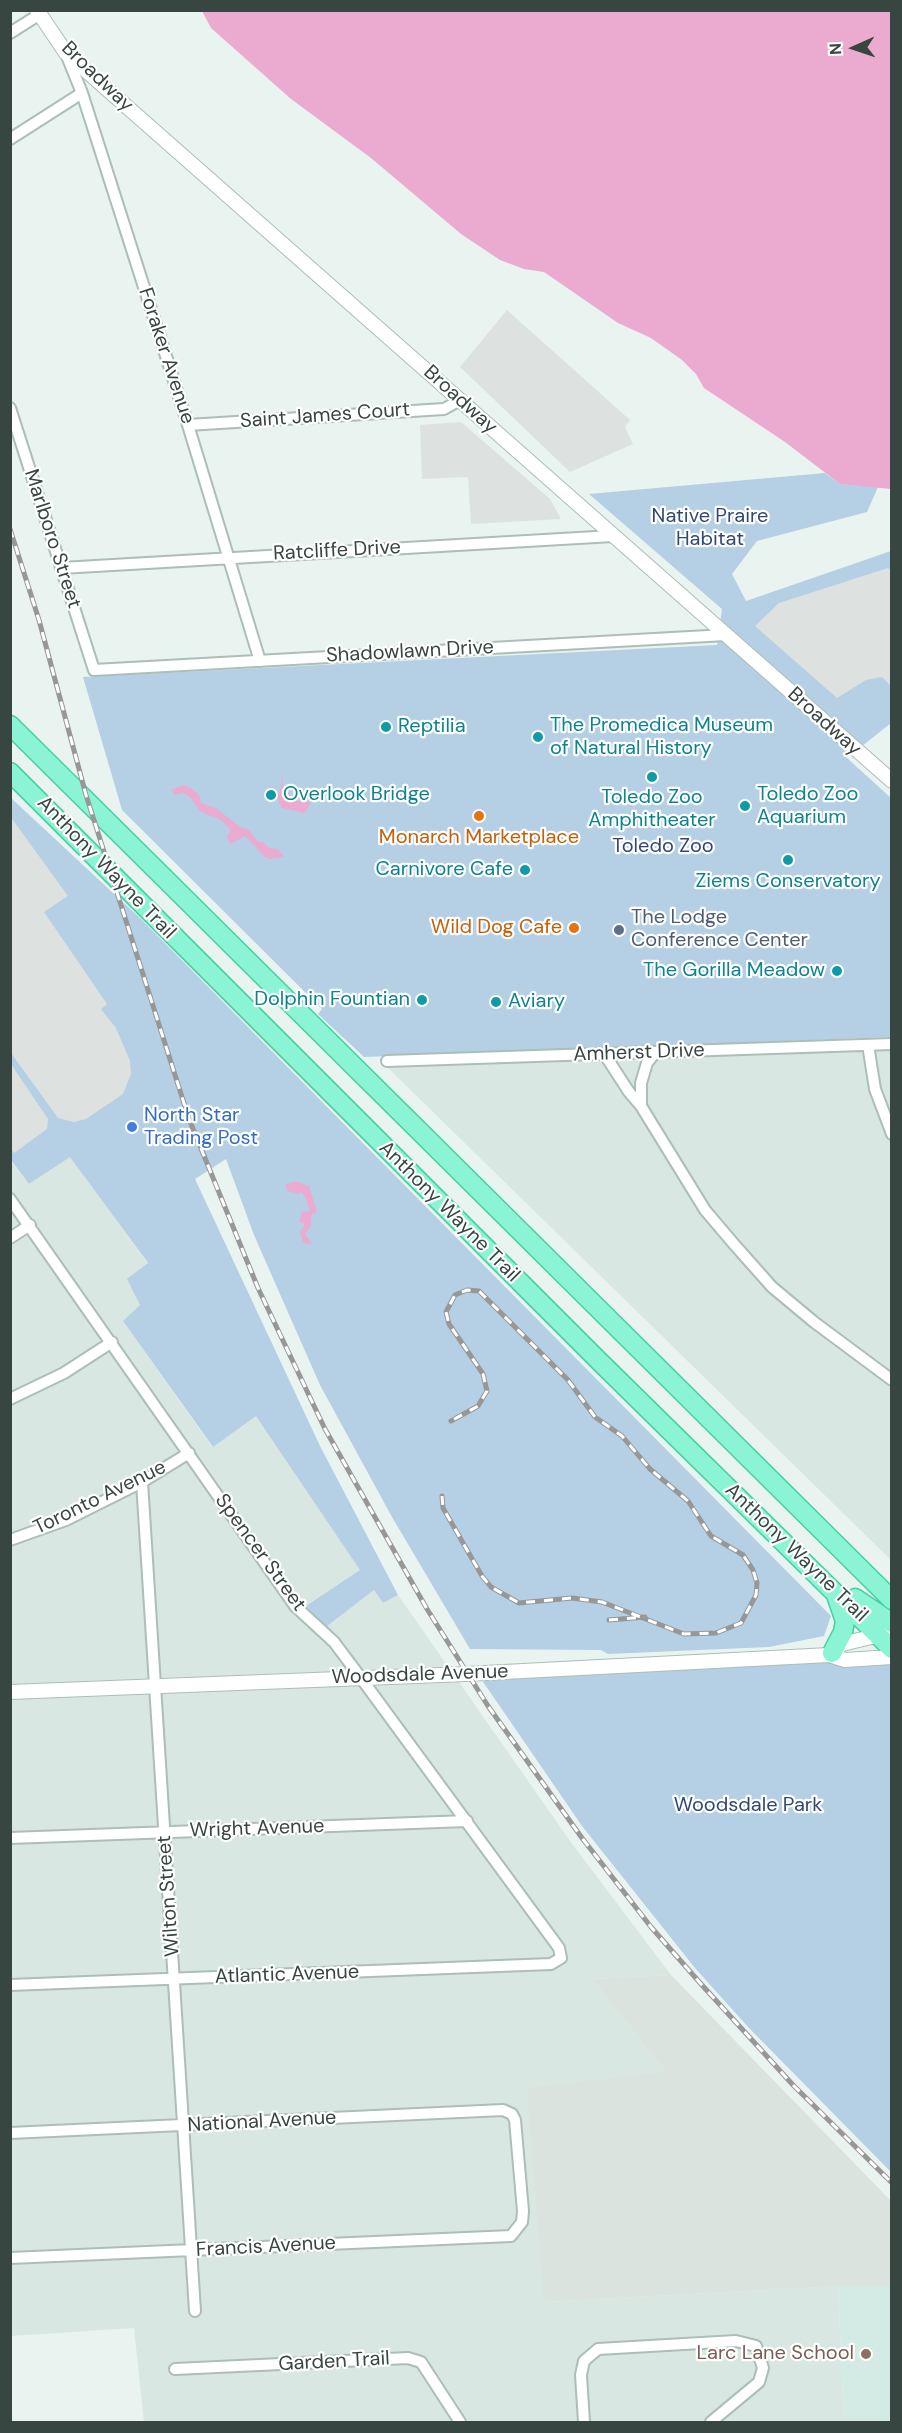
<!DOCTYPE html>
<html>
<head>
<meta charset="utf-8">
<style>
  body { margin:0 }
  #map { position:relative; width:902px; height:2433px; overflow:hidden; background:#e9f3f0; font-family:"DM Sans",sans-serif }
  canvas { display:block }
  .frame { position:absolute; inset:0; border:12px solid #384641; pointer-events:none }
  .north { position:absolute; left:824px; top:18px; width:60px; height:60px; -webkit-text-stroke:4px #fff; paint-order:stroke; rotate:267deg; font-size:16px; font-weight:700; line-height:24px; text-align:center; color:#384641 }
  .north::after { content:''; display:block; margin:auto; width:21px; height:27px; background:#384641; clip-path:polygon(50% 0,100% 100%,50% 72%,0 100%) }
</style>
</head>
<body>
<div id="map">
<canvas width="902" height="2433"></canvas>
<div class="frame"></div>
<div class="north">N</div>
</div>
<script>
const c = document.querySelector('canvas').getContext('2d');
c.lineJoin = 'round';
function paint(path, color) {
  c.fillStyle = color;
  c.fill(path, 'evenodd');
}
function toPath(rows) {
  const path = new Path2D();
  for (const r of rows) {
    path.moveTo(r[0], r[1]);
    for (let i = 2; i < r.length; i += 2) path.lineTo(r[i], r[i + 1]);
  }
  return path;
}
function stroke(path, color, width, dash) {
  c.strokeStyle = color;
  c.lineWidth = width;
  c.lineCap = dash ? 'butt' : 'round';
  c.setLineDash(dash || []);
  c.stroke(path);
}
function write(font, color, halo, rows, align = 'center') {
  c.font = font + ' "DM Sans",sans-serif';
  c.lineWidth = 4.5;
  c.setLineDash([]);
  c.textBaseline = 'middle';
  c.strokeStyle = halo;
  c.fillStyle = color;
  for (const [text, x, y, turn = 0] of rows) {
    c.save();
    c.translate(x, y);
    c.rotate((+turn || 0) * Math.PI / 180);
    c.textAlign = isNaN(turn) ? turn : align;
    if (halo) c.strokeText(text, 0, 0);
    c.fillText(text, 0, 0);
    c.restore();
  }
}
const residential = toPath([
  [891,1044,891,1560,384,1064],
  [70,1156,148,1264,141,1306,123,1321,212,1447,256,1415,361,1570,307,1606,326,1627,374,1590,383,1603,398,1595,570,1841,671,1975,592,1979,666,2072,544,2302,838,2286,844,2422,144,2422,134,2328,11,2336,10,1160,29,1184]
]);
const industrial = toPath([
  [671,1975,891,2201,891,2286,838,2286,544,2302,527,2088,666,2072,592,1979]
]);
const education = toPath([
  [838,2286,891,2286,891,2422,844,2422]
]);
const green = toPath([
  [825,473,840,484,878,487,867,512,757,541,732,574,746,601,891,551,891,723,847,758,891,798,891,1037,364,1057,318,1014,322,1009,122,810,83,677,717,645,722,609,589,494],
  [10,797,142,920,831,1616,824,1636,769,1647,608,1654,601,1650,470,1649,392,1517,320,1385,254,1235,226,1159,195,1179,320,1446,398,1595,383,1603,374,1590,326,1627,306,1606,360,1570,256,1416,213,1447,123,1321,140,1305,127,1279,148,1263,70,1157,29,1184,11,1160],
  [891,1657,891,2172,749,2028,695,1968,582,1826,477,1673]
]);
const parking = toPath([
  [507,310,630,420,625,427,633,444,570,472,460,367],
  [461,422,550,499,561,519,471,524,468,477,422,479,420,425],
  [888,568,892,571,891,686,882,677,866,680,837,698,755,626,779,603],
  [10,816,68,896,44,912,107,1004,101,1009,116,1028,130,1061,131,1074,123,1094,86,1119,74,1122,58,1118,11,1053],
  [11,1064,48,1119,47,1129,14,1153,10,1148]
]);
const water = toPath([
  [202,11,891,11,891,489,840,484,785,442,704,388,696,374,682,360,651,338,618,323,544,272,524,269,500,260,461,234,371,158,291,99,211,28],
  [282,773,283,788,295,801,311,802,305,813,282,808,276,796,281,790],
  [183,785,191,788,199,795,201,803,216,808,240,827,248,829,258,842,263,842,269,848,278,849,284,857,270,859,265,857,245,836,230,844,227,837,231,830,221,820,201,812,189,796,183,793,175,795,171,790],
  [296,1181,309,1186,317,1212,311,1215,311,1226,305,1234,312,1243,309,1244,303,1243,300,1232,305,1224,299,1221,301,1215,303,1211,307,1212,310,1210,305,1197,301,1192,298,1194,288,1191,285,1185]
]);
const minor = toPath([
  [10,33,40,14],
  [67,56,82,93,188,425,260,661],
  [10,139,82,93],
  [10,408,94,670,726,635],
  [188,425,444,409,460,400],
  [61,568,613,536],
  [868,1045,875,1089,892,1134],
  [605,1055,629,1092,641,1106,705,1210,733,1243,772,1287,814,1322,892,1380],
  [387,1061,892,1044],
  [641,1105,641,1083,647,1063,655,1053],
  [10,1199,295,1606,334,1642,361,1678,559,1948,561,1958,551,1964,10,1985],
  [10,1238,30,1225],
  [10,1399,64,1373,112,1342],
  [142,1482,195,2311],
  [10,1540,66,1520,142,1482,189,1453],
  [10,1838,467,1821],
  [10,2133,503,2110,512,2114,515,2120,523,2211,522,2222,511,2236,10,2258],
  [175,2369,408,2358,421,2362,460,2422],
  [584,2422,581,2375,584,2361,598,2349,736,2341,756,2346,763,2368,759,2382,711,2422]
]);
const tertiary = toPath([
  [37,10,66,53,892,781],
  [833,1652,842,1644,892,1632],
  [10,1692,466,1674,829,1655,845,1660,892,1657]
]);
const trunk = toPath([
  [10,725,892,1600],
  [10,772,599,1361,892,1649],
  [855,1598,892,1623],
  [832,1653,843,1632,845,1621,837,1598]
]);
const rail = toPath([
  [10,529,39,620,86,795,189,1119,258,1288,325,1429,427,1609,488,1706,582,1838,651,1927,701,1984,793,2085,892,2183],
  [442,1496,443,1508,482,1576,491,1587,519,1603,572,1598,602,1602,684,1634,716,1633,741,1623,756,1595,757,1583,753,1570,743,1555,711,1536,688,1501,650,1469,622,1436,595,1417,568,1380,479,1291,467,1290,455,1295,446,1312,449,1324,483,1374,487,1391,478,1406,451,1421],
  [609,1620,645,1617]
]);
const markers = [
  [386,727,6,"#0f9aa8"],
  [538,737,6,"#0f9aa8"],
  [652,777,6,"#0f9aa8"],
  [271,795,6,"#0f9aa8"],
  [745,806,6,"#0f9aa8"],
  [479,816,6,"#e8710a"],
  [788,860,6,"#0f9aa8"],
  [525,870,6,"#0f9aa8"],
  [574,928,6,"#e8710a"],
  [619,930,6,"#5c6f8a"],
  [837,971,6,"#0f9aa8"],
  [422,1000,6,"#0f9aa8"],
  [496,1002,6,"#0f9aa8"],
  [132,1127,6,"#3f7fe0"],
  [866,2354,6,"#8d6e63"]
];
const streetNames = [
  ["Broadway",97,77,44],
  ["Foraker Avenue",166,356,72],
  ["Broadway",460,400,42],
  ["Saint James Court",325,416,-4],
  ["Marlboro Street",52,539,72],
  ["Ratcliffe Drive",337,551,-3],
  ["Shadowlawn Drive",410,652,-3],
  ["Broadway",824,722,42],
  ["Anthony Wayne Trail",106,868,46],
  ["Amherst Drive",639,1053,-2],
  ["Anthony Wayne Trail",449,1212,45],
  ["Toronto Avenue",100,1498,-26],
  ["Spencer Street",260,1553,54],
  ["Anthony Wayne Trail",796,1553,44],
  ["Woodsdale Avenue",420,1675,-2],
  ["Wright Avenue",257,1829,-2],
  ["Wilton Street",169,1896,-94],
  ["Atlantic Avenue",287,1975,-2],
  ["National Avenue",262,2122,-3],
  ["Francis Avenue",266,2247,-3],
  ["Garden Trail",334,2362,-3]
];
const parkNames = [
  ["Native Praire",710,517],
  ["Habitat",710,540],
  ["Toledo Zoo",663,847],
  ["Woodsdale Park",748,1806]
];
const cultureNames = [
  ["The Promedica Museum",550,726],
  ["of Natural History",550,749],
  ["Reptilia",398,727],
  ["Overlook Bridge",283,795],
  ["Toledo Zoo",757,795],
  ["Aquarium",757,818],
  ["Toledo Zoo",652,798,"center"],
  ["Amphitheater",652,821,"center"],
  ["Carnivore Cafe",513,870,"right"],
  ["Ziems Conservatory",788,882,"center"],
  ["The Gorilla Meadow",825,971,"right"],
  ["Dolphin Fountian",410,1000,"right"],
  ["Aviary",508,1002]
];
const foodNames = [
  ["Monarch Marketplace",479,838],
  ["Wild Dog Cafe",562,928,"right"]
];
const serviceNames = [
  ["The Lodge",631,918],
  ["Conference Center",631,941]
];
const shopNames = [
  ["North Star",144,1116],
  ["Trading Post",144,1139]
];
const educationNames = [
  ["Larc Lane School",854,2354]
];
paint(residential, '#d8e7e2');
paint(industrial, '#dbe3df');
paint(education, '#d4ebe5');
paint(green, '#b5cfe4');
paint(parking, '#dde2e0');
paint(water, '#ebabd0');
stroke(minor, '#acbeb8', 14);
stroke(tertiary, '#acbeb8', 16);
stroke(trunk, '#45d19f', 21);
stroke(minor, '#fff', 10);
stroke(tertiary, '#fff', 14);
stroke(trunk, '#8af4d4', 18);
stroke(rail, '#979797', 5);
stroke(rail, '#fff', 3, [9]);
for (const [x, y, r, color] of markers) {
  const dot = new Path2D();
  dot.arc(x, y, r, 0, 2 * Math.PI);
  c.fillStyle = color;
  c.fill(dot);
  stroke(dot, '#fff', 2);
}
write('20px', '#384641', '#fff', streetNames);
write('20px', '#304974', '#fff', parkNames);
write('20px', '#0d838f', '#fff', cultureNames, 'left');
write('20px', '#c56008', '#fff', foodNames);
write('20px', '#4e5e75', '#fff', serviceNames, 'left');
write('20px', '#366cbe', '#fff', shopNames, 'left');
write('20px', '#785e54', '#fff', educationNames, 'right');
</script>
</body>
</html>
